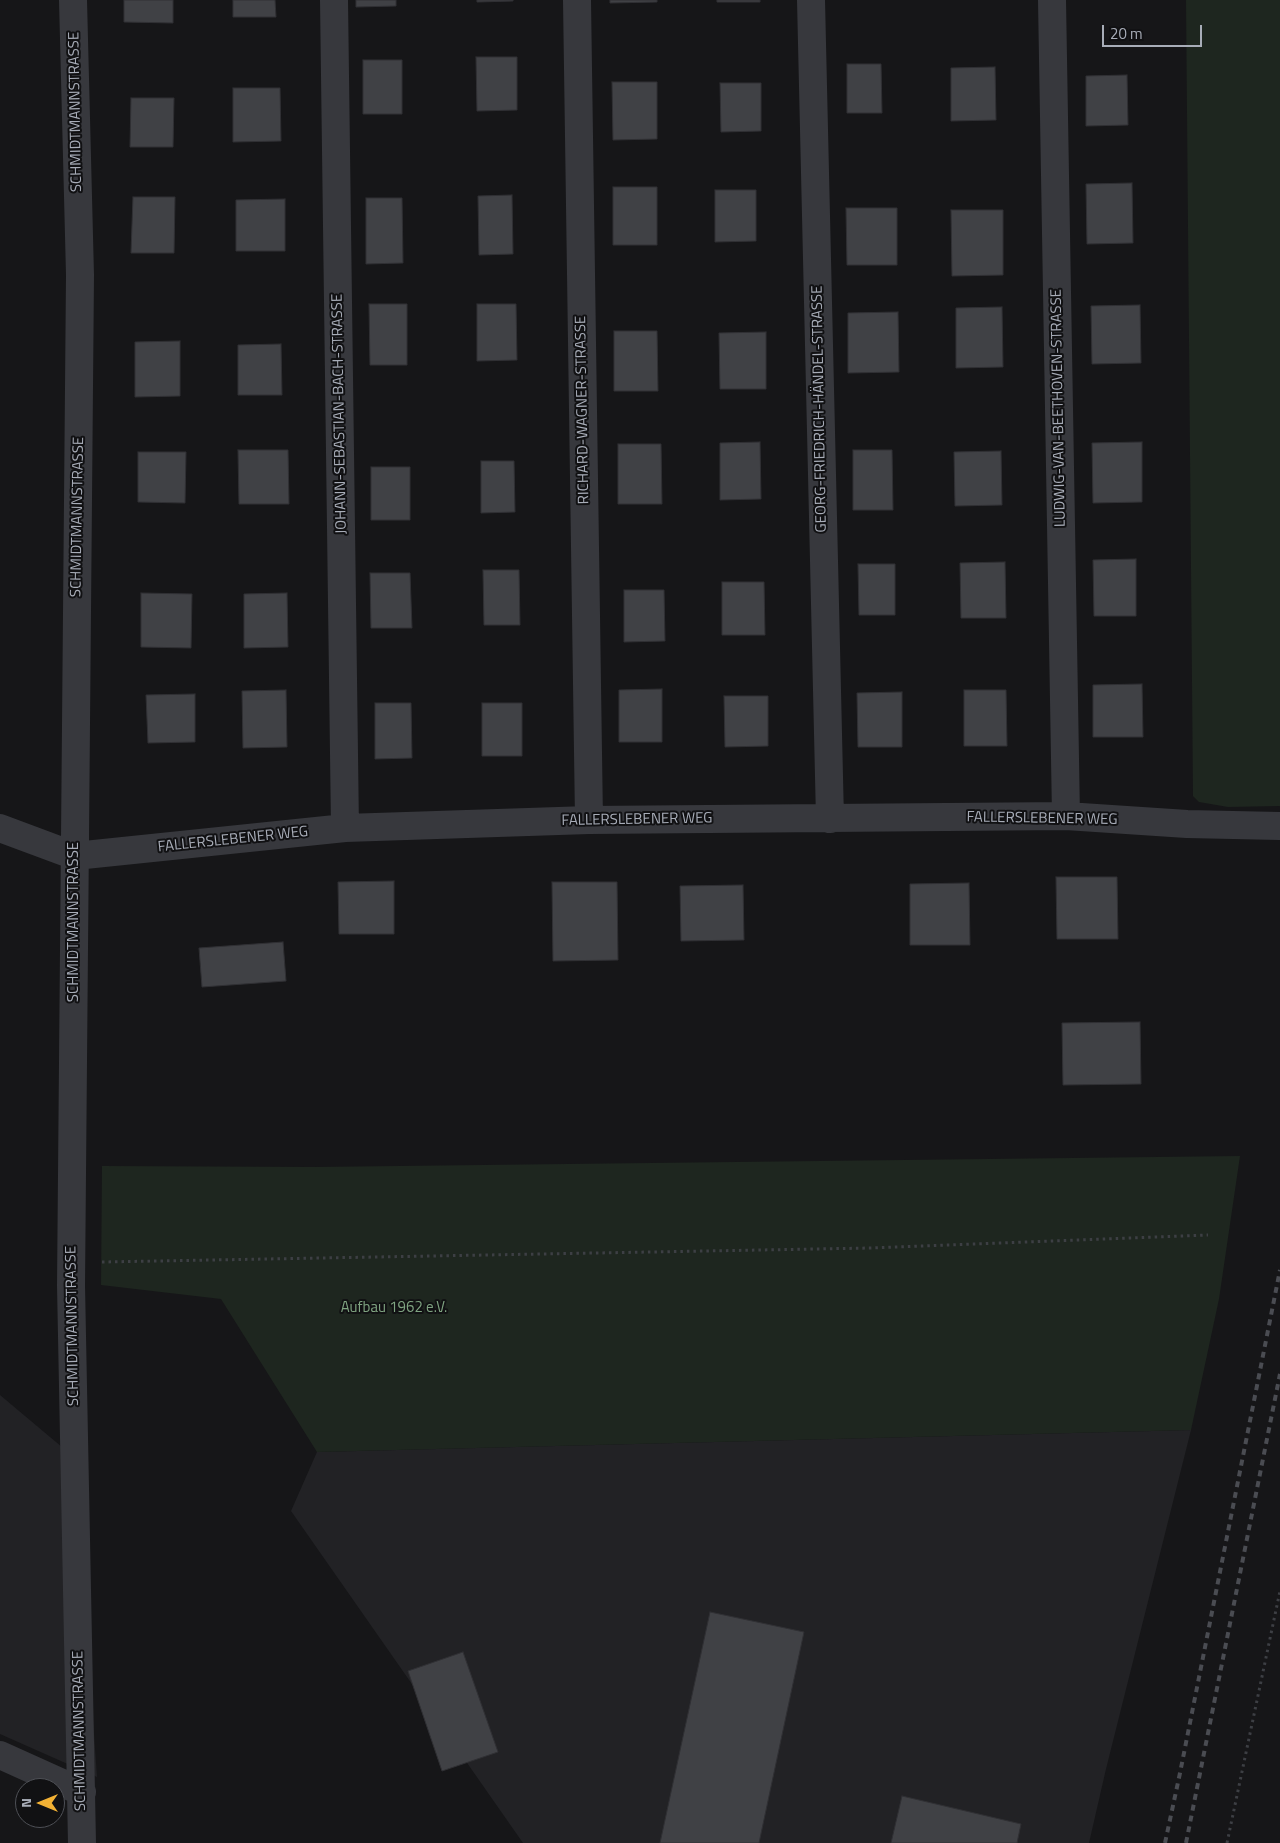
<!DOCTYPE html>
<html>
<head>
<meta charset="utf-8">
<style>
  body { margin:0 }
  #map { position:relative; width:1280px; height:1843px; overflow:hidden; background:#161618; font-family:"Titillium Web",sans-serif }
  canvas { display:block }
  .north { position:absolute; left:15px; top:1778px; width:50px; height:50px; box-sizing:border-box; background:#111113; border:1px solid #4d4f55; border-radius:50%; rotate:270deg; font-size:14px; font-weight:700; line-height:20px; text-align:center; color:#a8adb8 }
  .north::after { content:''; display:block; margin:auto; width:18px; height:22px; background:#f2b134; clip-path:polygon(50% 0,100% 100%,50% 72%,0 100%) }
  .scale { position:absolute; left:1102px; top:25px; width:100px; height:22px; box-sizing:border-box; border:2px solid #a8adb8; border-top:0; padding-left:6px; font-size:15px; line-height:18px; white-space:nowrap; color:#a8adb8; -webkit-text-stroke:4px #111113; paint-order:stroke }
</style>
</head>
<body>
<div id="map">
<canvas width="1280" height="1843"></canvas>
<div class="north">N</div>
<div class="scale">20 m</div>
</div>
<script>
const c = document.querySelector('canvas').getContext('2d');
c.lineJoin = 'round';
function paint(path, color) {
  c.fillStyle = color;
  c.fill(path, 'evenodd');
}
function toPath(rows) {
  const path = new Path2D();
  for (const r of rows) {
    path.moveTo(r[0], r[1]);
    for (let i = 2; i < r.length; i += 2) path.lineTo(r[i], r[i + 1]);
  }
  return path;
}
function stroke(path, color, width, dash) {
  c.strokeStyle = color;
  c.lineWidth = width;
  c.lineCap = dash ? 'butt' : 'round';
  c.setLineDash(dash || []);
  c.stroke(path);
}
function write(font, color, halo, rows, align = 'center') {
  c.font = font + ' "Titillium Web",sans-serif';
  c.lineWidth = 4;
  c.setLineDash([]);
  c.textBaseline = 'middle';
  c.strokeStyle = halo;
  c.fillStyle = color;
  for (const [text, x, y, turn = 0] of rows) {
    c.save();
    c.translate(x, y);
    c.rotate((+turn || 0) * Math.PI / 180);
    c.textAlign = isNaN(turn) ? turn : align;
    if (halo) c.strokeText(text, 0, 0);
    c.fillText(text, 0, 0);
    c.restore();
  }
}
const built = toPath([
  [0,1395,75,1458,97,1777,0,1734],
  [1191,1430,1106,1769,1089,1843,523,1843,291,1511,317,1452]
]);
const green = toPath([
  [1186,0,1280,0,1280,806,1228,807,1199,802,1193,796],
  [1240,1156,1219,1299,1191,1430,317,1452,221,1299,101,1285,102,1166,314,1167]
]);
const building = toPath([
  [124,0,173,0,173,23,124,22,124,0],
  [233,0,275,0,276,17,233,17,233,0],
  [356,0,396,0,396,6,356,7,356,0],
  [477,0,513,0,513,1,477,2,477,0],
  [610,0,657,0,657,2,610,3,610,0],
  [717,0,760,0,760,2,717,2,717,0],
  [476,57,517,57,517,110,477,111,476,57],
  [363,60,402,60,402,114,363,114,363,60],
  [847,64,881,64,882,113,847,113,847,64],
  [995,67,996,120,951,121,951,68,995,67],
  [1127,75,1128,125,1086,126,1086,76,1127,75],
  [612,82,657,82,657,139,613,140,612,82],
  [720,83,761,83,761,131,721,132,720,83],
  [233,88,280,88,281,141,233,142,233,88],
  [131,98,174,98,173,147,130,147,131,98],
  [1132,183,1133,243,1087,244,1086,184,1132,183],
  [613,187,657,187,657,245,613,245,613,187],
  [715,190,756,190,756,241,715,242,715,190],
  [512,195,513,254,479,255,478,196,512,195],
  [133,197,175,197,174,253,131,253,133,197],
  [366,198,402,198,403,263,366,264,366,198],
  [285,199,285,251,236,251,236,200,285,199],
  [846,208,897,208,897,265,847,265,846,208],
  [951,210,1003,210,1003,275,952,276,951,210],
  [369,304,407,304,407,365,370,365,369,304],
  [477,304,516,304,517,360,477,361,477,304],
  [1140,305,1141,363,1092,364,1091,306,1140,305],
  [1002,307,1003,367,956,368,956,308,1002,307],
  [898,312,899,372,848,373,848,313,898,312],
  [614,331,657,331,658,391,614,391,614,331],
  [766,332,766,389,720,389,719,333,766,332],
  [180,341,180,396,135,397,135,342,180,341],
  [281,344,282,395,238,395,238,345,281,344],
  [760,442,761,499,720,500,720,443,760,442],
  [1142,442,1142,502,1093,503,1092,443,1142,442],
  [618,444,661,444,662,504,618,504,618,444],
  [238,450,288,450,289,504,239,504,238,450],
  [853,450,892,450,893,510,853,510,853,450],
  [1001,451,1002,505,955,506,954,452,1001,451],
  [138,452,186,452,185,503,138,502,138,452],
  [481,461,514,461,515,512,481,513,481,461],
  [371,467,410,467,410,520,371,520,371,467],
  [1136,559,1136,616,1094,616,1093,560,1136,559],
  [1005,562,1006,618,961,618,960,563,1005,562],
  [858,564,895,564,895,615,859,615,858,564],
  [483,570,519,570,520,625,484,625,483,570],
  [370,573,410,573,412,628,371,628,370,573],
  [722,582,764,582,765,635,722,635,722,582],
  [624,590,664,590,665,641,624,642,624,590],
  [141,593,192,594,191,648,141,647,141,593],
  [287,593,288,647,244,648,244,594,287,593],
  [1142,684,1143,737,1093,737,1093,685,1142,684],
  [662,689,662,742,619,742,619,690,662,689],
  [286,690,287,747,243,748,242,691,286,690],
  [964,690,1006,690,1007,746,964,746,964,690],
  [902,692,902,747,858,747,857,693,902,692],
  [195,694,195,742,148,743,146,695,195,694],
  [724,696,768,696,768,746,725,747,724,696],
  [375,703,411,703,412,758,375,759,375,703],
  [482,703,522,703,522,756,482,756,482,703],
  [1056,877,1117,877,1118,939,1057,939,1056,877],
  [394,881,394,934,339,934,338,882,394,881],
  [552,882,617,882,618,960,553,961,552,882],
  [969,883,970,945,910,945,910,884,969,883],
  [743,885,744,940,681,941,680,886,743,885],
  [283,942,286,981,202,987,199,948,283,942],
  [1140,1022,1141,1084,1063,1085,1062,1023,1140,1022],
  [710,1612,804,1632,759,1843,660,1843,710,1612],
  [463,1652,498,1752,442,1771,408,1671,463,1652],
  [902,1796,1021,1824,1017,1843,891,1843,902,1796]
]);
const path = toPath([
  [102,1262,870,1248,1208,1235],
  [1227,1843,1280,1591]
]);
const minor = toPath([
  [73,0,80,275,71,1285,82,1843],
  [334,0,345,828],
  [577,0,589,820],
  [811,0,830,819],
  [1052,0,1066,816],
  [0,828,75,856,345,828,589,820,1066,816,1187,824,1280,826],
  [0,1755,82,1792]
]);
const rail = toPath([
  [1165,1843,1180,1773,1280,1270],
  [1186,1843,1280,1374]
]);
const streetNames = [
  ["SCHMIDTMANNSTRASSE",76,112,-91],
  ["LUDWIG-VAN-BEETHOVEN-STRASSE",1059,408,-91],
  ["GEORG-FRIEDRICH-HÄNDEL-STRASSE",820,409,-91],
  ["RICHARD-WAGNER-STRASSE",583,410,-91],
  ["JOHANN-SEBASTIAN-BACH-STRASSE",340,414,-91],
  ["SCHMIDTMANNSTRASSE",78,517,-89],
  ["FALLERSLEBENER WEG",1042,819,1],
  ["FALLERSLEBENER WEG",637,820,-1],
  ["FALLERSLEBENER WEG",233,840,-6],
  ["SCHMIDTMANNSTRASSE",74,922,-90],
  ["SCHMIDTMANNSTRASSE",73,1326,-91],
  ["SCHMIDTMANNSTRASSE",80,1731,-91]
];
const parkNames = [
  ["Aufbau 1962 e.V.",394,1308]
];
paint(built, '#222225');
paint(green, '#1e261f');
paint(building, '#404145');
stroke(building, '#303034', 1);
stroke(path, '#3d3f44', 3, [2.5, 4]);
stroke(minor, '#37383d', 28);
stroke(rail, '#4a4c52', 4, [6, 5]);
write('15px', '#a8adb8', '#111113', streetNames);
write('15px', '#7fa381', '#111113', parkNames);
</script>
</body>
</html>
